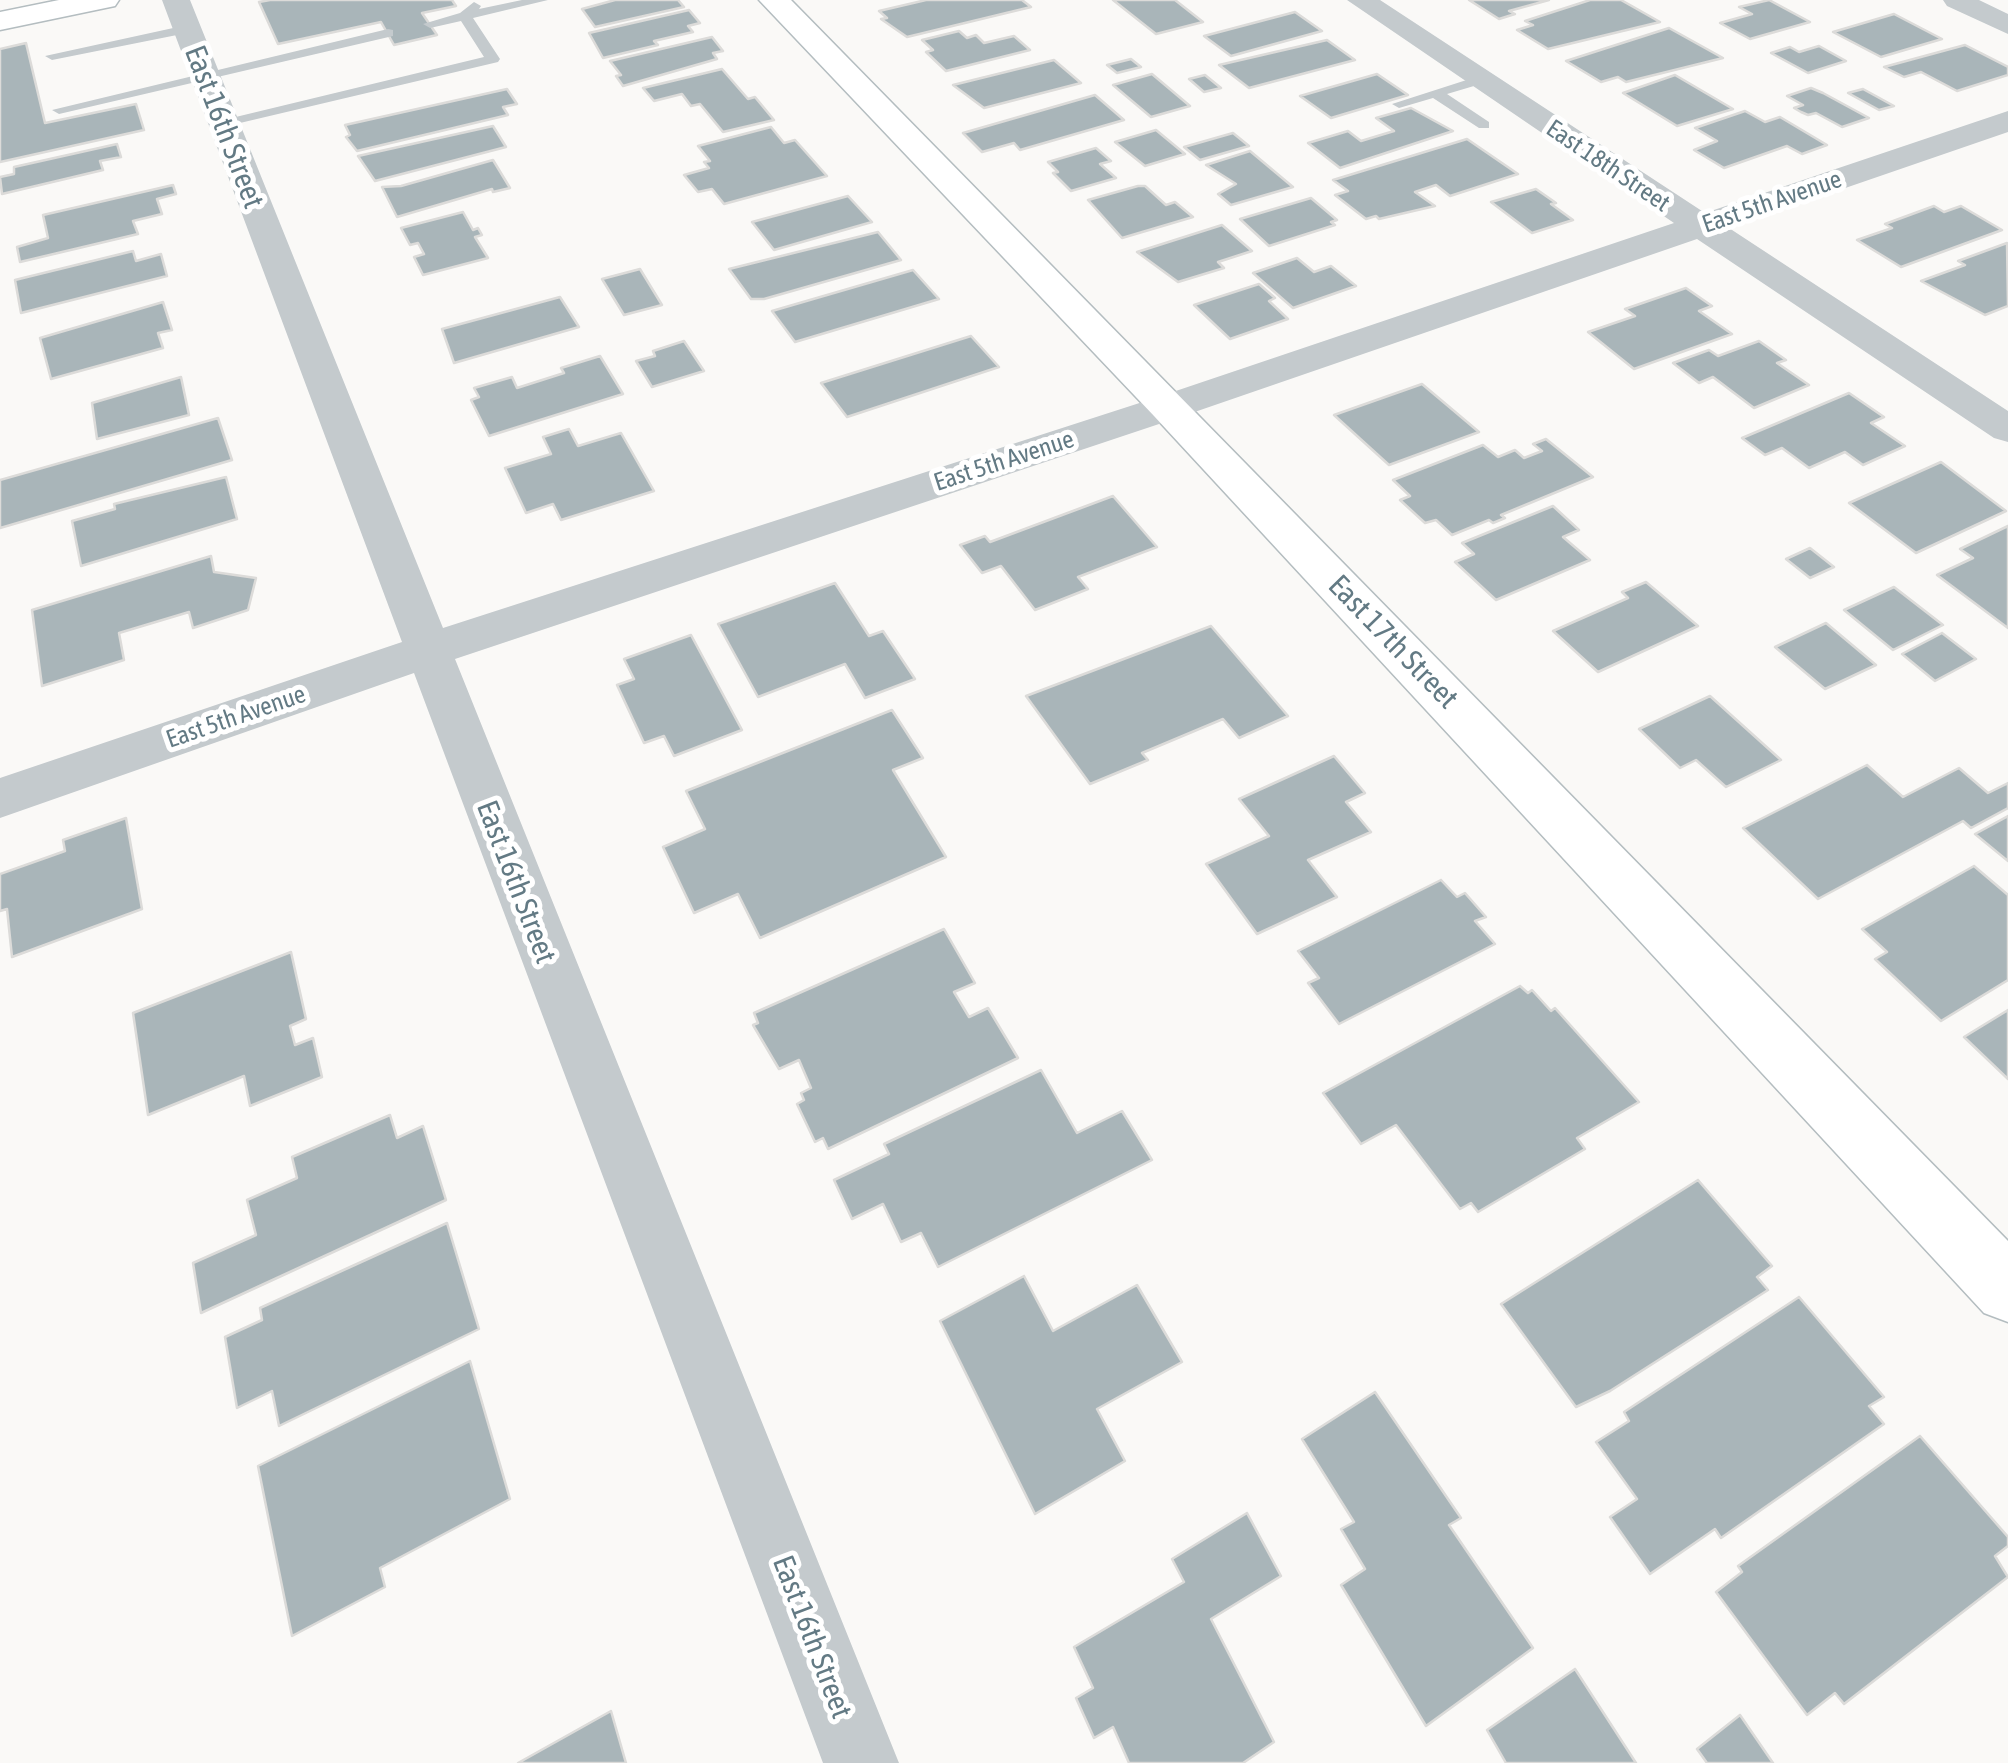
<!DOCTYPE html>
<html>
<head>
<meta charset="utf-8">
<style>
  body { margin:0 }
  canvas { display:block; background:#faf9f7 }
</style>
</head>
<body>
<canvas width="2008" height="1763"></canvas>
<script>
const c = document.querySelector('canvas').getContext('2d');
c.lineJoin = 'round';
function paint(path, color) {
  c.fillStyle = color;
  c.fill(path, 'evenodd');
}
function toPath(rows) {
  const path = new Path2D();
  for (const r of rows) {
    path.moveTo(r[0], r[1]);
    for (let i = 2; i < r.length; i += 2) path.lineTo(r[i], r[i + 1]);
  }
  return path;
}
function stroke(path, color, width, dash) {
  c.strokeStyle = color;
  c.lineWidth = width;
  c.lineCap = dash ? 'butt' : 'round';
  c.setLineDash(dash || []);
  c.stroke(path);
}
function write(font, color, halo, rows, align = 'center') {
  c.font = font + ' "Asap Condensed",sans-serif';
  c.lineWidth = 10;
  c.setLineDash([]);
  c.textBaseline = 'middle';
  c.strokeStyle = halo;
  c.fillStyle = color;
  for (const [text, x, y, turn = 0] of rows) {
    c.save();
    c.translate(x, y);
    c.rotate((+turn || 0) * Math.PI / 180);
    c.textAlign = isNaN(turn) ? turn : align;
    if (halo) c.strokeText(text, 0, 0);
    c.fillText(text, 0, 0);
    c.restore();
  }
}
const building = toPath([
  [270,0,452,0,456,6,422,13,437,35,394,45,381,22,278,44,259,2,270,0],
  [615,0,678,0,684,7,595,27,582,9,615,0],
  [926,0,1022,0,1031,7,907,37,881,19,887,18,879,11,926,0],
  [1113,0,1175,0,1203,22,1156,34,1113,0],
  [1469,0,1549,0,1509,11,1515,14,1499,19,1469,0],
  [1590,0,1621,0,1660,22,1548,49,1517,30,1533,25,1525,21,1590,0],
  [1769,0,1810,22,1750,39,1720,23,1752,14,1739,7,1769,0],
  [689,10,700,23,688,26,693,32,654,41,658,45,603,58,589,33,689,10],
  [1295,12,1322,31,1231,56,1204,36,1295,12],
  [1894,14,1942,39,1881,57,1833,32,1894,14],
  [1669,28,1723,58,1626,82,1618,77,1601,82,1566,61,1669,28],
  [959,31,967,38,976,35,984,43,1014,36,1030,50,946,71,926,52,933,50,922,40,959,31],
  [712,37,723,51,713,53,717,59,623,86,616,76,621,75,610,61,712,37],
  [1327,40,1355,60,1249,88,1219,65,1327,40],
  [26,43,45,123,136,104,144,130,0,162,0,49,26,43],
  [1965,45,2008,67,2008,75,1957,91,1921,72,1904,77,1884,67,1965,45],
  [1819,46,1846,61,1808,73,1771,53,1790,47,1799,52,1819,46],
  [1131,59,1141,67,1117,73,1107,65,1131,59],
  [1054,60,1081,83,984,108,953,85,1054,60],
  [722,69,748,99,755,97,774,120,723,132,700,104,691,106,682,94,654,101,643,88,722,69],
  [1152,74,1190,106,1151,117,1113,85,1152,74],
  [1377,74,1408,95,1331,118,1300,96,1377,74],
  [1205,75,1221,88,1204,92,1189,79,1205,75],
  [1675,75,1733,109,1677,126,1623,93,1675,75],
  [1811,88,1823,93,1869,118,1842,127,1816,113,1808,115,1801,112,1794,108,1803,105,1787,96,1811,88],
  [507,89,517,104,503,107,508,115,357,151,346,137,350,135,345,125,507,89],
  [1863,89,1894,106,1879,110,1848,93,1863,89],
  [1095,95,1124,120,1020,150,1014,143,982,152,963,133,1095,95],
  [1411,108,1453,131,1340,168,1308,143,1348,131,1361,141,1394,131,1376,118,1411,108],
  [1745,111,1765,122,1780,117,1827,145,1802,154,1787,146,1724,168,1694,150,1717,141,1695,128,1745,111],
  [493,126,506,147,375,181,358,156,493,126],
  [771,127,784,143,795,140,827,176,724,204,712,189,698,192,684,175,709,168,704,162,710,161,698,146,771,127],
  [1156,130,1185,154,1145,166,1115,142,1156,130],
  [1233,133,1249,146,1200,160,1184,147,1233,133],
  [1467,139,1518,174,1450,196,1436,185,1415,192,1435,206,1379,219,1376,216,1366,219,1335,195,1348,191,1333,180,1467,139],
  [117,144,121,157,100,161,103,170,2,194,0,177,14,174,14,167,117,144],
  [1096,148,1111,161,1100,164,1116,178,1071,191,1053,173,1058,172,1048,162,1096,148],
  [1250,151,1293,187,1231,205,1218,194,1236,184,1206,165,1250,151],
  [493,160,510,188,493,192,492,189,397,217,382,187,401,186,493,160],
  [173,185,176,194,157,199,162,214,133,221,138,234,20,262,17,247,48,238,43,215,173,185],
  [1138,186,1145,186,1166,205,1175,202,1193,217,1122,238,1088,200,1138,186],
  [1536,189,1556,203,1551,204,1573,220,1532,233,1491,202,1536,189],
  [848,196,872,222,774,250,752,222,848,196],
  [1311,198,1337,220,1331,222,1335,225,1269,246,1240,219,1311,198],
  [1934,206,1944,212,1961,206,2002,230,1901,267,1857,240,1892,228,1885,224,1934,206],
  [463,212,473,230,478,228,482,235,475,237,488,258,423,275,414,257,424,254,418,243,410,245,401,228,463,212],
  [1222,225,1252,251,1218,262,1224,268,1178,282,1137,252,1222,225],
  [878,232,901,260,764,299,751,299,729,269,878,232],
  [2007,243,2008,306,1985,315,1921,281,1965,265,1958,261,2007,243],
  [133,251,136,261,161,254,167,276,21,313,15,280,133,251],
  [1297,258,1314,272,1331,266,1356,286,1293,308,1253,273,1297,258],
  [640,269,662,305,624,315,602,279,640,269],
  [913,270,939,299,795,342,772,311,913,270],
  [1259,284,1275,298,1269,301,1288,319,1230,339,1194,305,1259,284],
  [1686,288,1712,306,1699,311,1732,334,1634,369,1588,332,1635,316,1625,309,1686,288],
  [560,297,579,327,454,363,442,329,560,297],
  [163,302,172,330,158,333,163,348,51,379,40,338,163,302],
  [971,336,999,367,847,417,821,383,971,336],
  [684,341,704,371,652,387,636,361,655,356,653,351,684,341],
  [1759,341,1786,360,1777,363,1809,385,1754,408,1713,377,1699,383,1673,363,1709,350,1718,356,1759,341],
  [600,356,623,394,489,436,471,400,479,397,474,388,512,377,517,388,564,373,561,368,600,356],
  [181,377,189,415,97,439,92,403,181,377],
  [1422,384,1479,432,1389,465,1334,415,1422,384],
  [1849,393,1884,417,1871,423,1905,446,1863,465,1845,452,1809,468,1782,448,1765,455,1742,438,1849,393],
  [218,418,232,460,0,528,0,480,218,418],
  [569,429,578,446,621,433,654,491,561,520,553,504,526,513,505,468,551,454,543,437,569,429],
  [1546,439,1593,477,1501,515,1505,518,1493,523,1489,520,1452,535,1436,520,1425,523,1400,500,1410,496,1393,480,1483,445,1498,457,1515,450,1524,458,1542,451,1533,444,1546,439],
  [1941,462,2006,511,1916,553,1849,503,1941,462],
  [226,477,237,519,81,566,72,521,115,509,114,504,226,477],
  [1113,496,1157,547,1078,577,1088,589,1035,610,1001,566,982,573,960,545,985,536,990,542,1113,496],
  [1553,506,1579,530,1563,537,1590,560,1496,600,1455,562,1474,554,1462,543,1553,506],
  [2008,526,2008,628,1937,575,1973,558,1960,549,2008,526],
  [1810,548,1834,567,1810,578,1786,559,1810,548],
  [211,556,214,572,256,578,248,610,193,628,189,612,119,633,124,660,42,686,32,610,211,556],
  [1646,582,1698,626,1598,672,1553,631,1628,598,1622,592,1646,582],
  [835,583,869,636,883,631,915,679,865,698,845,664,758,697,718,624,835,583],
  [1894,587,1943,625,1893,650,1844,610,1894,587],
  [1826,623,1876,665,1825,689,1775,647,1826,623],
  [1211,626,1288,716,1239,738,1223,719,1142,753,1148,760,1090,784,1026,696,1211,626],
  [1942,633,1976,659,1935,681,1902,654,1942,633],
  [691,635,742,730,674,756,664,736,644,743,617,685,634,679,624,659,691,635],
  [1710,696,1781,760,1726,787,1696,760,1680,768,1639,729,1710,696],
  [892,710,923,758,893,770,946,857,760,938,738,894,694,913,663,847,705,829,686,791,892,710],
  [1334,756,1365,793,1346,802,1371,832,1308,860,1337,897,1257,934,1206,864,1269,836,1239,799,1334,756],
  [1867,765,1903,797,1959,768,1988,793,2008,783,2008,808,1971,828,1963,821,1818,899,1743,828,1867,765],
  [2008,816,2008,861,1975,834,2008,816],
  [126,818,142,909,12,957,7,909,0,911,0,874,65,851,63,840,126,818],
  [1974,866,2008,895,2008,980,1941,1021,1875,959,1887,952,1862,929,1974,866],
  [1441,880,1457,897,1465,893,1486,917,1475,921,1495,944,1339,1024,1308,983,1319,978,1298,951,1441,880],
  [944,929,975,983,954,992,969,1017,988,1008,1018,1058,828,1149,823,1138,815,1142,797,1104,804,1100,801,1093,811,1088,799,1060,779,1069,753,1025,758,1023,754,1013,944,929],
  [291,952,306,1019,290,1026,295,1045,313,1038,322,1077,250,1106,244,1076,148,1115,133,1013,291,952],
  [1520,986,1528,993,1532,990,1551,1011,1555,1008,1639,1102,1577,1138,1585,1149,1478,1212,1471,1203,1460,1209,1396,1125,1361,1144,1323,1093,1520,986],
  [2008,1010,2008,1079,1964,1037,2008,1010],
  [1041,1070,1077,1133,1122,1111,1152,1160,938,1267,921,1233,901,1242,883,1204,852,1219,834,1180,889,1154,884,1144,1041,1070],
  [390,1115,397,1138,423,1126,446,1200,201,1313,193,1263,256,1235,247,1200,297,1178,292,1157,390,1115],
  [1698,1180,1772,1266,1757,1277,1768,1290,1610,1391,1576,1407,1501,1304,1698,1180],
  [447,1223,479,1329,279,1426,272,1391,237,1408,225,1337,262,1320,260,1308,447,1223],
  [1024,1276,1053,1331,1137,1285,1182,1362,1097,1409,1125,1461,1035,1514,940,1321,1024,1276],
  [1799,1297,1884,1397,1869,1406,1884,1424,1721,1538,1715,1529,1650,1574,1610,1517,1637,1499,1596,1442,1629,1421,1624,1412,1799,1297],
  [470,1361,510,1499,380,1568,385,1587,292,1636,258,1466,470,1361],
  [1375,1392,1461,1518,1449,1525,1533,1648,1426,1726,1341,1585,1365,1569,1341,1529,1354,1522,1302,1439,1375,1392],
  [1920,1436,2008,1537,2008,1546,1995,1556,2008,1577,1844,1704,1835,1693,1807,1715,1716,1592,1742,1572,1738,1566,1920,1436],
  [1247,1513,1281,1576,1211,1619,1274,1742,1243,1763,1129,1763,1113,1727,1094,1738,1076,1698,1093,1688,1074,1647,1184,1582,1172,1559,1247,1513],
  [1575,1669,1636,1763,1506,1763,1487,1730,1575,1669],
  [611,1711,626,1763,518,1763,611,1711],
  [1740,1715,1773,1763,1707,1763,1697,1749,1740,1715]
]);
const lane = toPath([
  [522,0,548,0,473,18,500,59,498,62,223,127,215,122,484,57,461,21,430,28,423,24,460,13,474,2,481,6,479,9,522,0],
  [187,25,192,26,192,32,52,60,45,56,187,25],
  [388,29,393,30,393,36,59,114,52,110,388,29],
  [1479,76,1486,80,1484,83,1447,94,1489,122,1489,128,1479,128,1433,98,1399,108,1392,104,1479,76]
]);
const street = toPath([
  [162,0,190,0,443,628,1155,398,1674,223,1347,0,1380,0,1705,213,2008,111,2008,132,1729,228,2008,411,2008,442,1994,438,1697,239,1183,416,455,659,899,1763,823,1763,414,673,0,818,0,778,402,642,162,0],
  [1943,0,1979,0,2008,14,2008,34,1947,6,1943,0]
]);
const secondary = toPath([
  [59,0,119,0,115,6,0,30,0,12,59,0],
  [759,0,791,0,2008,1241,2008,1322,1984,1313,1154,416,759,0]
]);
const farStreetnames = [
  ["East 18th Street",1608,166,34],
  ["East 5th Avenue",1772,202,-19],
  ["East 5th Avenue",1004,461,-18],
  ["East 5th Avenue",236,717,-19]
];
const streetNames = [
  ["East 16th Street",224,127,69],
  ["East 17th Street",1393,642,46],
  ["East 16th Street",516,882,69],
  ["East 16th Street",812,1637,69]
];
paint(building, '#a9b5b9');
stroke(building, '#dcdbd9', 2.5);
stroke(secondary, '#b4bdc0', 3);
paint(lane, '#c4cacd');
paint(street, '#c4cacd');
paint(secondary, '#fff');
write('25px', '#637a84', '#fff', farStreetnames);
write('30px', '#637a84', '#fff', streetNames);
</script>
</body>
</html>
